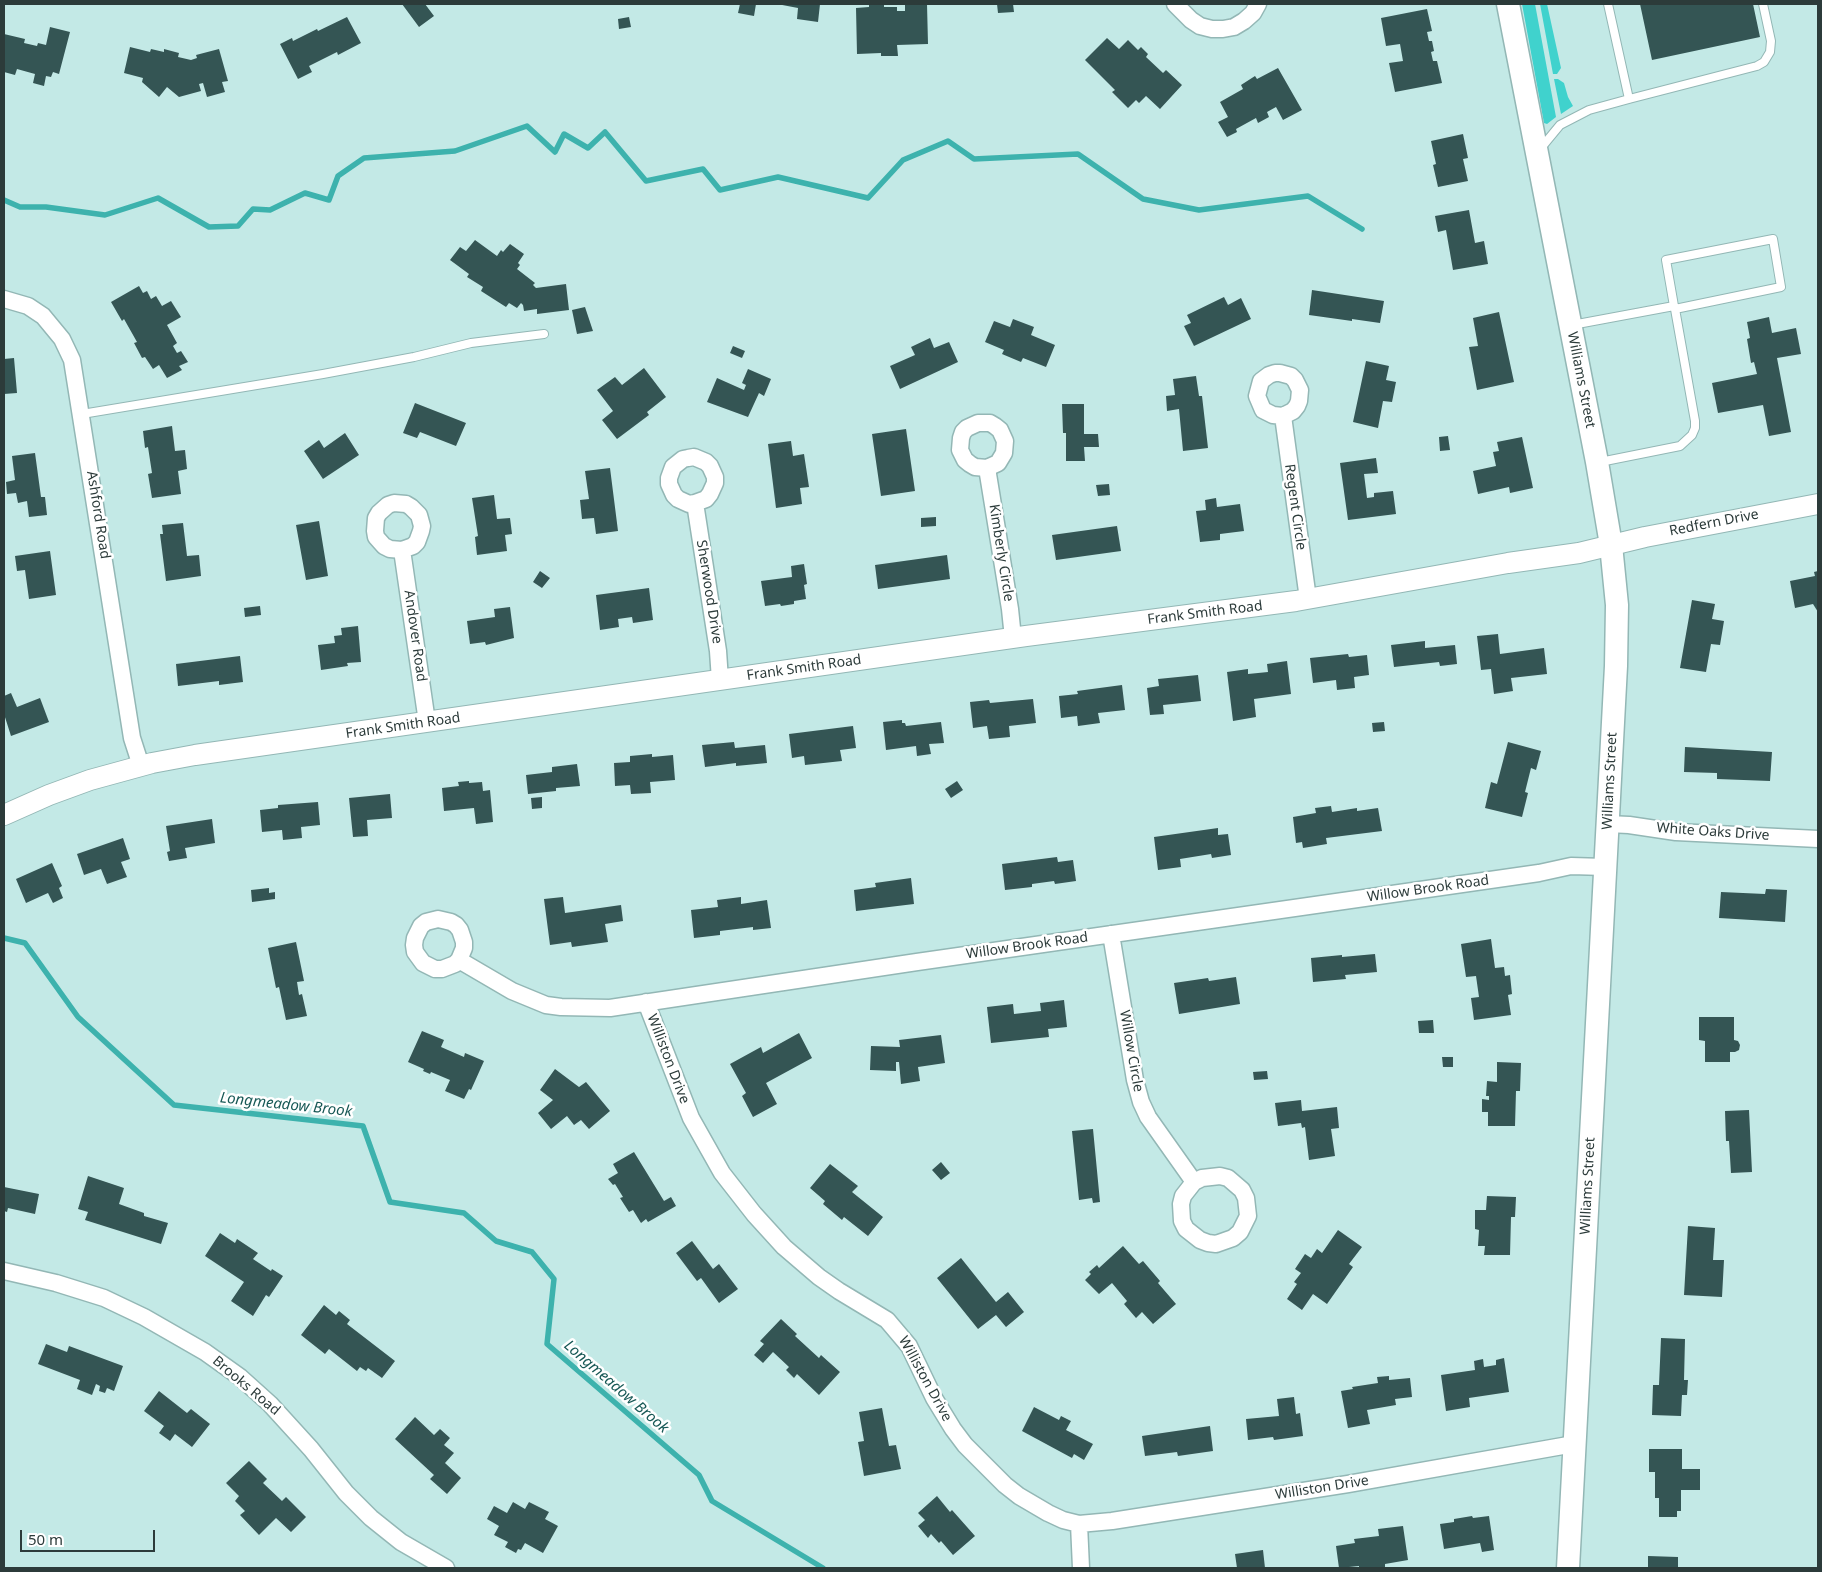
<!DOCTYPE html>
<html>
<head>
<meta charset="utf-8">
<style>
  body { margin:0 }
  #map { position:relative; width:1822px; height:1572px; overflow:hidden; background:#c3e9e6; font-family:"Noto Sans",sans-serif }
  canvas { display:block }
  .frame { position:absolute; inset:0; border:5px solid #2c3b3a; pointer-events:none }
  .scale { position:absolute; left:20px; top:1530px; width:135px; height:22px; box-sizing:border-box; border:2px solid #2c3b3a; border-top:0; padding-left:6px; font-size:15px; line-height:18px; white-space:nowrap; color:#2c3b3a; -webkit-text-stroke:4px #fff; paint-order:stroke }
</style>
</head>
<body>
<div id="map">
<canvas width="1822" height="1572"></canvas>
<div class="frame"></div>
<div class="scale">50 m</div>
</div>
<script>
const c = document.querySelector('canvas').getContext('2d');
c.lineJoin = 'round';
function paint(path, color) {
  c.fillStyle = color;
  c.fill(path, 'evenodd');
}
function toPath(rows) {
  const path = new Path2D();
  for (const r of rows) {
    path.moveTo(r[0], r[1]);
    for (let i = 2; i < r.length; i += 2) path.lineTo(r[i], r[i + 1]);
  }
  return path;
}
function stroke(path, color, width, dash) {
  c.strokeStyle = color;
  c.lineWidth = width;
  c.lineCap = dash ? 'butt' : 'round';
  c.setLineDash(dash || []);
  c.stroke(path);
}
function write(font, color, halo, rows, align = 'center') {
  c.font = font + ' "Noto Sans",sans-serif';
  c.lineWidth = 5;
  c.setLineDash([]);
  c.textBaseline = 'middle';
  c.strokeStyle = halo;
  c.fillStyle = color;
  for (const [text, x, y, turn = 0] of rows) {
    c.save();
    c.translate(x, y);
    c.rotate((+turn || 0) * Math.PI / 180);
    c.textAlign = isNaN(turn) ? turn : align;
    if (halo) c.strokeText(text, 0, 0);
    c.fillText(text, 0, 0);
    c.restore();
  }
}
const green = toPath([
  [1522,4,1535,4,1556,117,1547,124,1544,123],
  [1540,4,1547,4,1561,68,1557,74,1553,74],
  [1554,79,1558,79,1564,83,1568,97,1573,106,1561,114]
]);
const stream = toPath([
  [4,200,20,207,46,207,105,215,158,198,209,227,238,226,253,209,270,210,305,193,329,200,338,176,364,158,455,151,527,126,555,152,564,134,588,148,605,132,646,181,703,169,720,190,778,177,868,198,903,160,948,141,974,159,1078,154,1143,199,1199,210,1308,196,1362,229],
  [4,938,25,943,78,1017,174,1105,363,1126,390,1202,464,1213,496,1241,532,1252,554,1279,547,1344,699,1475,712,1501,823,1568]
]);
const building = toPath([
  [402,4,425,4,434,16,419,27],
  [740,4,756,4,754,16,738,13],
  [777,4,820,4,818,22,797,19,798,8],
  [869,4,884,4,884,7,897,7,897,11,905,11,905,4,927,4,928,44,897,45,898,56,881,56,881,53,857,54,856,8,869,7],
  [997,4,1013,4,1014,12,998,13],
  [1640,4,1753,4,1760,37,1652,60],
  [1427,9,1432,31,1427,32,1429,41,1432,41,1434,51,1431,52,1433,61,1437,61,1442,83,1395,92,1389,63,1403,61,1400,44,1386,46,1381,18],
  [347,17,361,43,338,55,337,52,309,66,312,72,298,79,280,44,292,38,293,41,317,29,318,31],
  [629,17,631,27,619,29,618,19],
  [50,27,70,32,59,74,53,72,51,77,46,76,44,86,33,83,35,74,17,69,15,75,4,72,4,34,25,39,24,43,37,46,38,43,46,45],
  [1107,38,1119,49,1128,40,1138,50,1141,47,1148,54,1146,57,1163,73,1166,70,1182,85,1160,109,1146,96,1139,103,1136,100,1128,108,1112,92,1115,90,1085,60],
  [130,47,150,52,151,49,164,52,164,49,179,53,178,57,191,60,197,58,196,55,219,49,228,81,222,82,225,92,207,97,203,83,199,84,201,91,179,97,167,87,159,97,142,82,143,78,124,73],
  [1278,68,1302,110,1283,120,1276,107,1267,112,1269,117,1258,123,1256,118,1236,129,1237,132,1227,137,1218,122,1228,117,1220,102,1243,89,1241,85,1255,76,1257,79],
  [1463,134,1468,158,1463,159,1468,181,1438,187,1433,165,1436,164,1431,141],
  [1469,210,1475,243,1484,241,1488,264,1453,270,1446,230,1438,232,1435,216],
  [475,240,497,256,501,250,503,252,510,244,524,254,518,263,520,265,517,269,535,283,533,285,536,288,566,284,569,310,537,314,537,309,524,311,523,305,521,303,517,308,509,303,506,307,481,291,483,287,467,277,469,274,450,260,460,247,466,251],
  [139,286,143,293,147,291,151,299,156,296,162,306,171,301,181,317,167,325,177,343,173,346,177,353,181,351,188,362,179,366,182,370,167,378,159,365,153,369,145,357,142,358,134,343,137,342,124,319,122,321,111,302],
  [1312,290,1384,301,1380,323,1352,319,1352,321,1309,315],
  [1224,297,1228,305,1241,298,1251,319,1194,346,1184,326,1191,323,1187,315],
  [585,307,593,331,577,334,572,310],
  [1499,312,1514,382,1477,390,1469,347,1478,346,1473,318],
  [1769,317,1772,333,1796,328,1801,354,1777,358,1791,432,1769,436,1763,405,1718,413,1712,383,1757,374,1754,362,1751,363,1747,339,1750,338,1747,322],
  [1013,319,1034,327,1031,335,1055,345,1046,367,1023,358,1021,362,1002,354,1004,350,985,342,994,321,1010,327],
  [930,338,934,348,949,342,958,362,900,389,890,366,915,355,911,347],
  [733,346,745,351,742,358,730,353],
  [14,358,17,393,4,394,4,359],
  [1366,361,1389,366,1386,380,1396,382,1392,402,1383,401,1378,428,1353,422],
  [644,368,666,397,647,412,649,415,617,439,602,420,613,411,597,390,615,377,622,385],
  [748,369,771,379,764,396,759,393,748,417,707,402,717,378,744,390,746,385,742,383],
  [1196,376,1199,396,1202,396,1208,448,1183,451,1179,409,1167,411,1166,396,1175,395,1173,379],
  [415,403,466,423,456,446,420,432,417,438,403,433],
  [1062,404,1084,404,1084,434,1098,434,1099,447,1084,447,1085,461,1066,461,1066,433,1063,433],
  [172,426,175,451,185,450,187,469,178,471,181,494,152,498,148,474,152,473,148,447,145,448,143,431],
  [906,429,915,491,881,496,872,434],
  [345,433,359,455,323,479,304,451,319,440,324,448],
  [1448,436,1450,450,1440,451,1439,437],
  [1522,437,1533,488,1510,493,1509,487,1478,494,1473,471,1496,466,1493,452,1499,451,1497,442],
  [791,441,793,456,804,454,809,487,800,488,802,504,776,508,768,444],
  [35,453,41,497,45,497,47,515,29,517,27,501,18,503,16,493,7,494,6,482,15,480,12,456],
  [1376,458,1378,473,1364,474,1367,498,1374,497,1374,493,1393,491,1396,514,1348,520,1340,463],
  [610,468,618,531,596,534,594,518,582,519,580,500,589,499,585,471],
  [1109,484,1110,495,1098,496,1096,485],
  [494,495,497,519,510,518,512,534,505,535,507,551,477,555,475,537,478,536,472,498],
  [1216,498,1217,507,1240,504,1244,531,1220,534,1220,540,1200,542,1196,511,1206,510,1205,500],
  [936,517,936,526,921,527,921,518],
  [319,521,328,576,306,580,296,525],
  [183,523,187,556,199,555,201,576,166,581,160,534,163,534,162,525],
  [1117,526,1121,551,1056,560,1052,535],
  [50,551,56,595,29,599,25,570,17,571,15,556],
  [947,555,950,579,878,589,875,565],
  [804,564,807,584,804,585,806,599,794,601,794,604,781,606,780,604,765,606,761,581,792,577,791,566],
  [540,571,550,578,542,588,533,582],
  [1818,571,1818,612,1813,604,1795,608,1790,581,1815,576,1814,572],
  [649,588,653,620,633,623,632,617,618,619,619,627,600,630,596,595],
  [1692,600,1715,604,1712,619,1724,621,1720,645,1711,644,1706,672,1680,668],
  [260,606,261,615,245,617,244,608],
  [510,607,514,638,486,645,485,642,470,644,467,621,495,617,494,609],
  [358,626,361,662,347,663,348,666,321,670,318,645,335,643,334,636,342,635,341,628],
  [1498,634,1500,654,1544,648,1547,674,1511,678,1513,691,1494,694,1491,669,1481,670,1477,636],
  [1425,641,1425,648,1455,645,1457,664,1440,666,1439,662,1394,667,1391,645],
  [1348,654,1349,657,1367,655,1369,675,1354,677,1355,688,1337,690,1336,680,1313,683,1310,658],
  [240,656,243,682,219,685,219,681,178,686,176,664],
  [1287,661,1291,694,1254,699,1256,717,1233,721,1227,672,1248,669,1248,674,1268,672,1267,664],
  [1198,675,1201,701,1163,705,1164,714,1150,715,1147,688,1159,686,1158,679],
  [1122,685,1125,710,1098,713,1100,723,1078,726,1077,716,1061,718,1059,696,1078,694,1077,691],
  [11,693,17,707,40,698,49,722,11,736,4,714,4,696],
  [1033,699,1036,723,1009,726,1010,737,989,739,987,726,973,728,970,702,989,700,990,703],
  [902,720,902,723,905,723,906,726,941,722,944,743,929,744,931,754,917,756,916,746,886,750,883,722],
  [1384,722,1385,731,1373,732,1372,723],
  [853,726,856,748,840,750,842,761,805,765,804,756,792,758,789,734],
  [734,742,735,748,765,745,767,763,736,766,736,763,705,767,702,745],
  [1508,742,1541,751,1536,770,1531,768,1525,792,1528,793,1522,817,1485,808,1491,782,1497,784],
  [1685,747,1772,752,1770,781,1717,779,1717,773,1684,772],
  [652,754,652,757,673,755,675,780,650,782,651,793,631,794,630,785,615,786,614,763,630,762,630,756],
  [577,764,580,786,556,788,556,791,528,794,526,775,552,772,552,767],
  [469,781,469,783,482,782,483,791,490,790,493,822,476,824,474,808,444,811,442,788,459,786,458,782],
  [957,781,963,790,951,798,945,789],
  [390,794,392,818,367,820,368,836,353,837,349,798],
  [542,797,542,808,532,809,531,798],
  [318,802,320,825,301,827,302,838,283,840,282,830,262,832,260,810,278,808,278,805],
  [1331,806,1332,812,1357,808,1357,811,1378,808,1382,831,1326,838,1327,844,1303,848,1302,842,1296,843,1293,817,1316,813,1315,808],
  [212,819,215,843,185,848,187,858,169,861,167,852,170,851,166,826],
  [1218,828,1218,835,1228,834,1231,855,1212,858,1211,854,1180,859,1181,867,1158,870,1154,837],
  [123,838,130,859,121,862,127,877,107,884,101,869,84,875,77,854],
  [1057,857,1058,862,1073,860,1076,881,1055,884,1054,881,1032,884,1032,887,1005,890,1002,864],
  [52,863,62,886,59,888,63,898,53,903,48,893,26,903,16,879],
  [911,878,914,904,856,911,854,890,876,887,875,883],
  [269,888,269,893,275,892,275,899,252,902,251,890],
  [1766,889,1787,890,1785,922,1719,918,1721,892,1765,894],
  [563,897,565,913,621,905,623,921,605,924,608,942,572,947,571,942,550,945,544,899],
  [741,897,741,904,767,900,771,928,753,930,753,927,720,931,720,935,694,938,691,910,718,907,717,900],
  [1491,939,1495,968,1504,967,1505,976,1510,975,1512,994,1508,995,1511,1015,1474,1020,1471,998,1479,997,1476,976,1466,977,1461,944],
  [296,942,304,981,297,982,299,995,302,994,307,1016,286,1020,279,987,276,988,268,948],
  [1375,954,1377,972,1345,975,1346,979,1313,982,1311,958,1342,955,1342,957],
  [1236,977,1240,1004,1179,1014,1174,983,1208,978,1209,981],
  [1064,1000,1067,1027,1048,1029,1049,1037,991,1043,987,1007,1013,1004,1014,1014,1041,1011,1040,1003],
  [1699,1017,1734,1017,1734,1040,1738,1041,1740,1045,1739,1050,1735,1052,1730,1052,1730,1062,1705,1062,1705,1041,1699,1040],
  [1433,1020,1434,1033,1419,1033,1418,1021],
  [422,1031,444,1040,441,1047,464,1057,465,1053,484,1061,471,1090,469,1089,464,1099,445,1091,450,1080,431,1072,430,1074,423,1071,424,1069,408,1062],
  [799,1033,812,1058,766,1083,777,1104,753,1117,742,1096,746,1093,730,1064,761,1047,763,1053],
  [941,1035,945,1063,918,1067,920,1081,901,1084,899,1062,896,1062,896,1071,870,1070,871,1046,900,1047,899,1040],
  [1442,1057,1453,1057,1453,1067,1443,1067],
  [1497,1062,1521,1063,1520,1091,1516,1091,1515,1126,1488,1126,1488,1112,1482,1112,1482,1099,1489,1100,1489,1096,1486,1096,1487,1081,1497,1082],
  [555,1069,579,1087,586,1082,610,1111,589,1129,581,1120,574,1125,567,1116,551,1129,538,1113,553,1100,540,1090],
  [1267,1071,1268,1079,1254,1080,1253,1072],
  [1301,1100,1302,1111,1337,1107,1339,1128,1331,1129,1335,1156,1309,1160,1305,1127,1302,1128,1301,1123,1278,1126,1275,1103],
  [1749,1110,1752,1172,1731,1173,1729,1141,1726,1141,1725,1111],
  [1093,1129,1100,1202,1093,1203,1092,1198,1079,1200,1072,1131],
  [634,1152,664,1201,671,1197,676,1206,648,1222,646,1219,641,1223,633,1210,629,1212,620,1198,623,1197,615,1184,613,1185,608,1179,618,1173,613,1164],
  [941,1162,950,1173,941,1180,932,1170],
  [830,1164,858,1186,852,1192,883,1217,868,1236,844,1217,842,1220,823,1204,825,1201,810,1188],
  [88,1176,124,1188,119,1204,144,1213,144,1216,168,1223,161,1244,85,1220,88,1212,78,1209],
  [4,1187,39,1194,35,1214,8,1208,7,1212,4,1211],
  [1487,1196,1516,1197,1515,1217,1511,1217,1510,1255,1484,1255,1485,1246,1478,1246,1479,1230,1475,1229,1475,1210,1486,1210],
  [1688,1226,1715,1228,1713,1260,1724,1260,1722,1297,1684,1295],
  [1338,1230,1362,1247,1349,1264,1353,1267,1327,1304,1313,1294,1302,1310,1287,1299,1297,1284,1294,1282,1301,1273,1295,1269,1305,1254,1311,1258,1317,1249,1322,1253],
  [220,1233,235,1243,237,1239,258,1253,253,1259,271,1271,272,1269,283,1276,269,1297,266,1295,253,1316,231,1301,244,1282,205,1256],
  [692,1241,713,1269,719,1264,738,1289,719,1303,701,1278,697,1281,676,1253],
  [1123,1246,1139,1264,1143,1261,1160,1281,1158,1283,1176,1304,1153,1324,1142,1312,1136,1318,1124,1304,1127,1301,1112,1283,1099,1294,1085,1280,1091,1274,1089,1272,1097,1265,1099,1268],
  [961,1258,996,1302,1008,1292,1024,1312,1006,1327,996,1315,978,1329,937,1278],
  [324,1305,336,1315,339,1311,350,1320,347,1324,395,1361,382,1378,368,1368,366,1371,360,1367,357,1371,329,1349,325,1354,301,1335],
  [781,1319,797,1334,795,1336,819,1358,821,1355,840,1372,819,1395,797,1374,794,1378,786,1370,789,1367,773,1352,763,1363,754,1355,764,1344,760,1341],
  [1661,1338,1685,1339,1684,1380,1688,1380,1687,1395,1682,1395,1681,1416,1652,1415,1653,1385,1659,1385],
  [46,1344,67,1352,69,1346,123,1366,114,1391,107,1388,105,1393,99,1391,100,1386,96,1384,92,1395,77,1389,80,1380,38,1364],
  [1504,1358,1509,1392,1469,1398,1470,1407,1446,1411,1441,1375,1475,1370,1474,1361,1483,1359,1484,1367,1496,1365,1496,1360],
  [1389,1376,1389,1380,1410,1378,1412,1397,1395,1399,1396,1405,1367,1410,1370,1424,1348,1428,1341,1391,1353,1389,1352,1387,1378,1383,1377,1377],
  [159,1391,187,1413,191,1409,210,1424,192,1447,175,1434,170,1441,159,1433,164,1426,144,1411],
  [1294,1397,1296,1414,1300,1413,1303,1436,1274,1440,1273,1437,1248,1440,1246,1419,1279,1416,1277,1399],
  [1034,1407,1059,1420,1061,1416,1071,1421,1066,1430,1093,1444,1084,1460,1074,1454,1072,1458,1022,1431],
  [882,1408,889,1446,896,1445,901,1469,864,1476,858,1442,864,1441,859,1412],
  [415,1417,434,1435,440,1429,450,1438,444,1445,454,1453,445,1463,461,1478,447,1494,430,1479,434,1475,395,1439],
  [1210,1426,1213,1451,1178,1456,1177,1452,1145,1456,1142,1436],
  [1649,1449,1682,1449,1682,1469,1700,1469,1700,1490,1681,1490,1681,1511,1677,1511,1677,1517,1659,1517,1659,1498,1655,1498,1655,1472,1649,1472],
  [249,1461,267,1479,263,1483,282,1501,286,1497,306,1517,291,1532,276,1518,259,1535,240,1515,245,1511,235,1501,239,1496,226,1483],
  [937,1496,950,1512,952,1510,975,1536,953,1555,941,1541,939,1543,931,1534,928,1538,918,1526,925,1520,918,1513],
  [513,1502,525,1509,529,1502,549,1512,545,1519,558,1526,543,1553,525,1543,521,1550,518,1549,516,1553,505,1547,508,1542,494,1535,499,1526,487,1519,494,1506,507,1513],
  [1472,1516,1473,1518,1489,1516,1494,1550,1482,1552,1480,1543,1444,1549,1440,1524,1454,1522,1454,1519],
  [1403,1526,1408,1560,1385,1564,1385,1568,1359,1568,1359,1566,1339,1568,1336,1546,1355,1543,1354,1539,1379,1536,1378,1529],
  [1263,1550,1265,1568,1237,1568,1235,1554],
  [1648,1556,1678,1557,1678,1568,1648,1568]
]);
const service = toPath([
  [1629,99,1757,66,1764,62,1770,52,1771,41,1763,4],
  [1541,148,1560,125,1589,110,1629,99,1608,4],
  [1674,306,1666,260,1773,239,1781,287,1675,309],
  [1572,325,1674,306,1675,309,1695,421,1695,428,1692,435,1680,446,1600,462],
  [82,414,323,374,414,357,471,343,544,334]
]);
const minor = toPath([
  [1175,4,1191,20,1200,26,1212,29,1223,29,1234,27,1244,21,1253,13,1258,4],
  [4,299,28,306,43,316,62,339,72,360,132,738,141,766],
  [1283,416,1273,415,1263,410,1257,396,1261,381,1269,375,1275,373,1280,373,1291,376,1295,380,1300,390,1299,401,1297,406,1293,411,1283,416,1308,599],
  [987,468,975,467,970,464,965,460,960,450,961,438,963,432,967,428,978,423,990,423,995,426,1000,430,1005,441,1004,453,998,463,987,468,1010,609,1013,638],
  [695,503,689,504,678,499,674,495,669,484,669,478,673,467,683,459,688,458,694,457,706,462,710,466,715,477,715,483,710,494,706,499,695,503,718,651,720,680],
  [402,550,390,549,384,546,376,537,375,531,376,518,379,513,388,505,394,503,406,504,411,507,419,515,422,526,421,531,417,542,413,546,402,550,427,722],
  [1608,824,1629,825,1676,832,1818,839],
  [1111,934,1135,1080,1141,1102,1148,1117,1194,1182,1202,1178,1220,1176,1228,1178,1242,1190,1246,1198,1248,1216,1240,1232,1233,1238,1216,1244,1208,1243,1200,1240,1186,1229,1182,1221,1181,1204,1183,1196,1194,1182],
  [459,960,455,964,442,969,435,969,423,963,415,952,414,945,415,938,421,926,426,922,438,919,451,922,456,925,460,930,464,942,464,948,459,960,512,991,546,1005,561,1007,610,1008,917,962,1539,873,1571,866,1605,867],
  [646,1002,691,1118,722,1173,754,1214,784,1247,819,1277,839,1291,887,1320,909,1346,934,1398,953,1429,965,1445,1005,1485,1019,1496,1048,1513,1063,1520,1079,1524,1112,1521,1348,1484,1574,1444],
  [4,1271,56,1283,104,1298,144,1317,205,1352,240,1377,270,1404,311,1449,346,1493,371,1518,401,1542,446,1568],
  [1079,1524,1081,1568]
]);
const tertiary = toPath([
  [4,815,49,795,90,780,152,763,195,755,1026,636,1296,601,1508,563,1579,553,1645,537,1818,504]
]);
const secondary = toPath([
  [1508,4,1597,462,1611,545,1617,605,1616,666,1568,1568]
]);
const streetNames = [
  ["Williams Street",1581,380,79],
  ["Regent Circle",1295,507,82],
  ["Ashford Road",98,515,81],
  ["Redfern Drive",1714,523,-11],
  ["Kimberly Circle",1001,553,81],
  ["Sherwood Drive",709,592,81],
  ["Frank Smith Road",1205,613,-7],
  ["Andover Road",415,636,82],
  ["Frank Smith Road",804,668,-8],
  ["Frank Smith Road",403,726,-8],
  ["Williams Street",1610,781,-87],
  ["White Oaks Drive",1713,832,4],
  ["Willow Brook Road",1428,889,-8],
  ["Willow Brook Road",1027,946,-8],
  ["Willow Circle",1131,1051,80],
  ["Williston Drive",668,1059,69],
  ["Williams Street",1588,1186,-87],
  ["Williston Drive",925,1379,61],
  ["Brooks Road",246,1386,40],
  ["Williston Drive",1322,1488,-9]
];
const waterNames = [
  ["Longmeadow Brook",286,1105,6],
  ["Longmeadow Brook",616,1387,41]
];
paint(green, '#40d2cd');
stroke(stream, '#3db2ad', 5.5);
paint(building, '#345554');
stroke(service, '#93b7b5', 10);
stroke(minor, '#93b7b5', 19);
stroke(tertiary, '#93b7b5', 22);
stroke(secondary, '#93b7b5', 25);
stroke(service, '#fff', 8);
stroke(minor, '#fff', 16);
stroke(tertiary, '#fff', 20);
stroke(secondary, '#fff', 22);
write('14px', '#2c3b3a', '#fff', streetNames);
write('italic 15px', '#175855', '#fff', waterNames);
</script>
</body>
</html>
